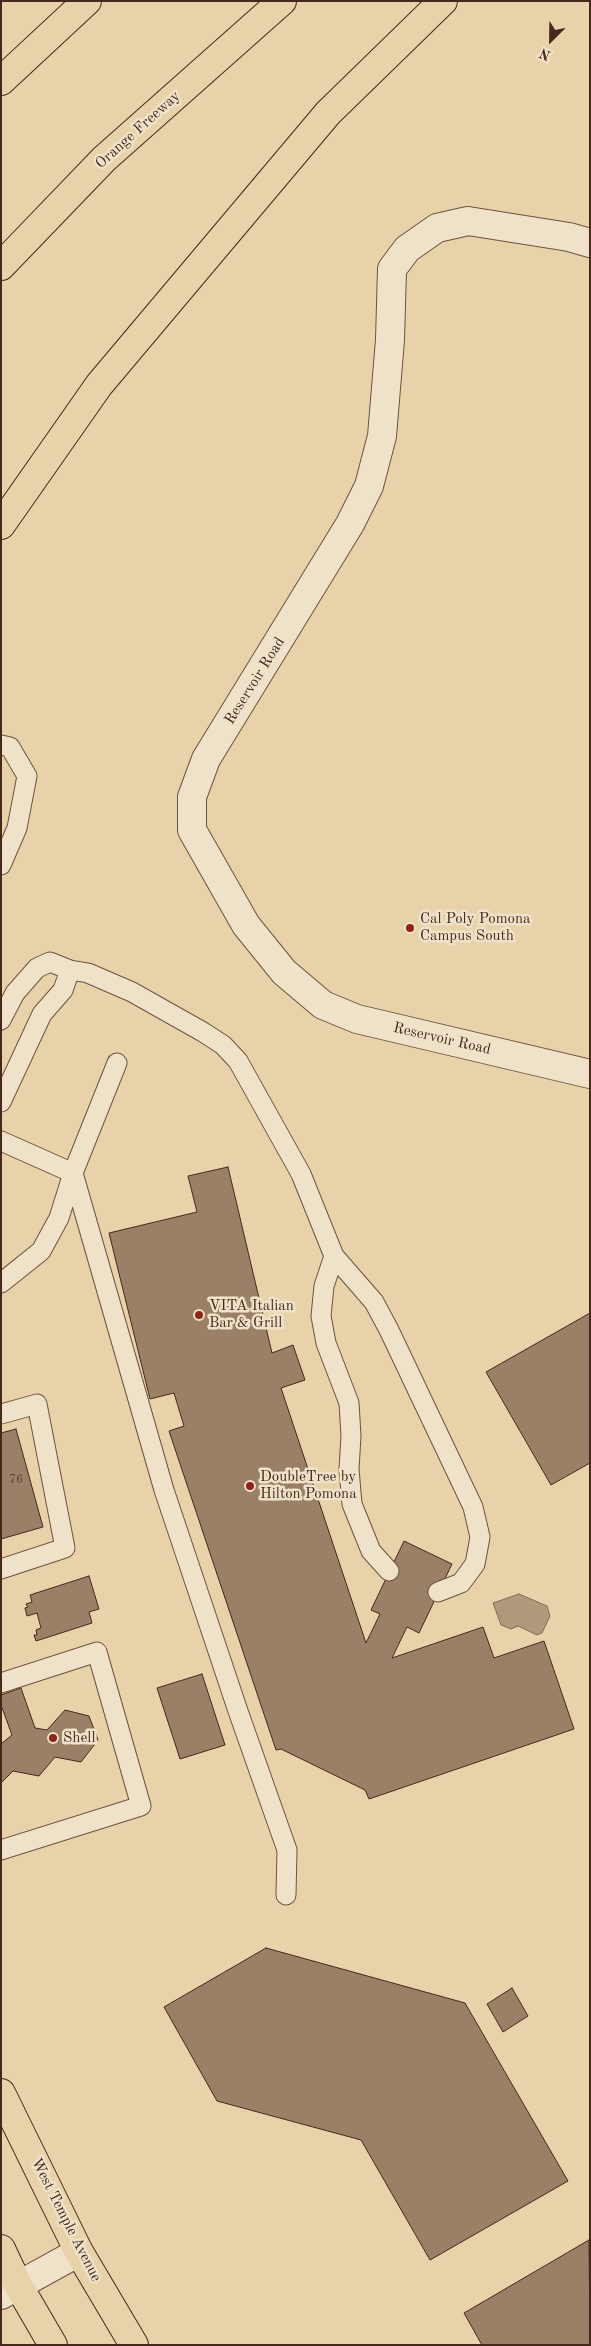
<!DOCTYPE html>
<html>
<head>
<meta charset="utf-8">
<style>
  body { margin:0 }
  #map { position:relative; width:591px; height:2346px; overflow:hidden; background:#e7d2aa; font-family:"Old Standard TT",serif }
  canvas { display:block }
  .frame { position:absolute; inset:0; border:2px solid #46281d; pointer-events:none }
  .north { position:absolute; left:526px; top:15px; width:50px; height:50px; -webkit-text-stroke:4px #efe2c8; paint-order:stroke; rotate:203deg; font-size:14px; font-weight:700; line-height:20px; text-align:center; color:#46281d }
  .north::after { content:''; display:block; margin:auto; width:18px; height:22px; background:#46281d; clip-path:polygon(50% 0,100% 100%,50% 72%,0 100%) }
</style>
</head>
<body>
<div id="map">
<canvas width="591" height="2346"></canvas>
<div class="frame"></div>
<div class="north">N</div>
</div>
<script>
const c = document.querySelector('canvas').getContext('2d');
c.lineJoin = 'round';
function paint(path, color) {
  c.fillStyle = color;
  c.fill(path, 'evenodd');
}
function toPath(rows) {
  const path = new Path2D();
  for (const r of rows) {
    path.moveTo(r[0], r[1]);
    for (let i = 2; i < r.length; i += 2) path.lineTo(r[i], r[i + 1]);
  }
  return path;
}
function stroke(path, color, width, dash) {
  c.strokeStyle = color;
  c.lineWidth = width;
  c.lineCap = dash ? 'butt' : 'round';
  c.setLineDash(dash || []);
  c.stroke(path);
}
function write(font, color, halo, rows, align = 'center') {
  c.font = font + ' "Old Standard TT",serif';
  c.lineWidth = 5;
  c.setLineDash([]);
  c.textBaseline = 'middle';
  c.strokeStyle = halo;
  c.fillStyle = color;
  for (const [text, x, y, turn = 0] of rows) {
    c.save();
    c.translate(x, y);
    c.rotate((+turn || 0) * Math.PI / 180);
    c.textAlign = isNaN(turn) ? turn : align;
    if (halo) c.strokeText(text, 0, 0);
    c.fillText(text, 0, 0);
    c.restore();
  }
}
const water = toPath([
  [519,1594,547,1606,550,1616,542,1633,537,1635,518,1626,511,1629,501,1625,493,1603,519,1594]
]);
const building = toPath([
  [228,1167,272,1353,293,1345,305,1380,281,1388,366,1643,380,1614,371,1610,404,1541,452,1564,419,1633,407,1627,392,1658,483,1627,494,1658,544,1641,574,1729,369,1799,365,1790,281,1749,276,1750,169,1431,184,1426,174,1393,150,1399,109,1233,197,1212,188,1176,228,1167],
  [590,1313,590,1463,551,1485,486,1372,590,1313],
  [16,1429,43,1527,1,1539,1,1433,16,1429],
  [89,1576,99,1609,89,1612,92,1623,36,1641,34,1635,37,1635,36,1630,41,1628,37,1613,27,1616,25,1608,28,1607,26,1604,32,1602,30,1595,89,1576],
  [202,1674,225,1745,180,1759,157,1688,202,1674],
  [21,1688,35,1728,47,1730,65,1710,89,1716,98,1740,81,1762,55,1757,39,1776,13,1771,1,1783,1,1744,12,1735,1,1705,1,1695,21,1688],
  [266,1948,465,2003,568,2181,430,2260,361,2140,217,2101,164,2007,266,1948],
  [512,1988,528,2016,503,2032,487,2004,512,1988],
  [589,2240,590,2345,482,2345,464,2313,589,2240]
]);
const lane = toPath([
  [1,745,10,747,27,776,17,828,1,865],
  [70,970,88,973,132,992,203,1032,223,1045,238,1061,301,1174,334,1256,374,1302,389,1330,473,1507,480,1537,475,1564,461,1583,438,1592],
  [1,1020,15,993,37,968,50,962,70,970,63,990,42,1014,1,1102],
  [1,1141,73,1173,164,1490,238,1711,287,1850,286,1895],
  [334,1256,324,1286,321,1316,326,1343,349,1403,351,1436,349,1469,352,1504,371,1551,389,1571],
  [1,1283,41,1251,59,1218,73,1173,117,1063],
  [1,1414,37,1404,65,1548,1,1569],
  [1,1683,97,1652,141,1806,1,1850]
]);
const street = toPath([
  [590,243,569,237,468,221,437,228,407,249,392,269,390,340,382,436,369,486,350,524,206,759,192,797,192,830,246,925,284,972,323,1005,357,1019,590,1074],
  [1,2295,79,2252]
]);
const primary = toPath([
  [1,2093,79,2252,134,2345],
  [1,2249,18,2285,53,2345]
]);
const highway = toPath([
  [1,81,87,1],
  [1,266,104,159,282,1],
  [1,525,99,385,328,113,443,1]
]);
const markers = [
  [410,928,5,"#8f2418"],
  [199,1315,5,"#8f2418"],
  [250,1486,5,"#8f2418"],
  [53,1738,5,"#8f2418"]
];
const numberNames = [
  ["76",16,1480]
];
const streetNames = [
  ["Orange Freeway",138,130,-42],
  ["Reservoir Road",255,681,-58],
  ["Reservoir Road",442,1039,13],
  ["West Temple Avenue",66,2220,63]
];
const poiNames = [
  ["Cal Poly Pomona",420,919],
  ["Campus South",420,936],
  ["VITA Italian",209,1306],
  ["Bar & Grill",209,1323],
  ["DoubleTree by",260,1477],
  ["Hilton Pomona",260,1494],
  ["Shell",63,1738]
];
paint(water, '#b0987a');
stroke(water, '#866b55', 1);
paint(building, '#9a8066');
stroke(building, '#46281d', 1);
stroke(lane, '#6e5240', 21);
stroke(street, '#6e5240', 30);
stroke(primary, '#46281d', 30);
stroke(highway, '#46281d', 30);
stroke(lane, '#efe2c8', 19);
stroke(street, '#efe2c8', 28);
stroke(primary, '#e7d2aa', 28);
stroke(highway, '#e7d2aa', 28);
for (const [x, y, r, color] of markers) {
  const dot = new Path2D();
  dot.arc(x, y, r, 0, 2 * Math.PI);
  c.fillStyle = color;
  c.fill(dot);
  stroke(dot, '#efe2c8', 2);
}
write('12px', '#5b3e2f', null, numberNames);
write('15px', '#46281d', '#efe2c8', streetNames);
write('15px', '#46281d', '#efe2c8', poiNames, 'left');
</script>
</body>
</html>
